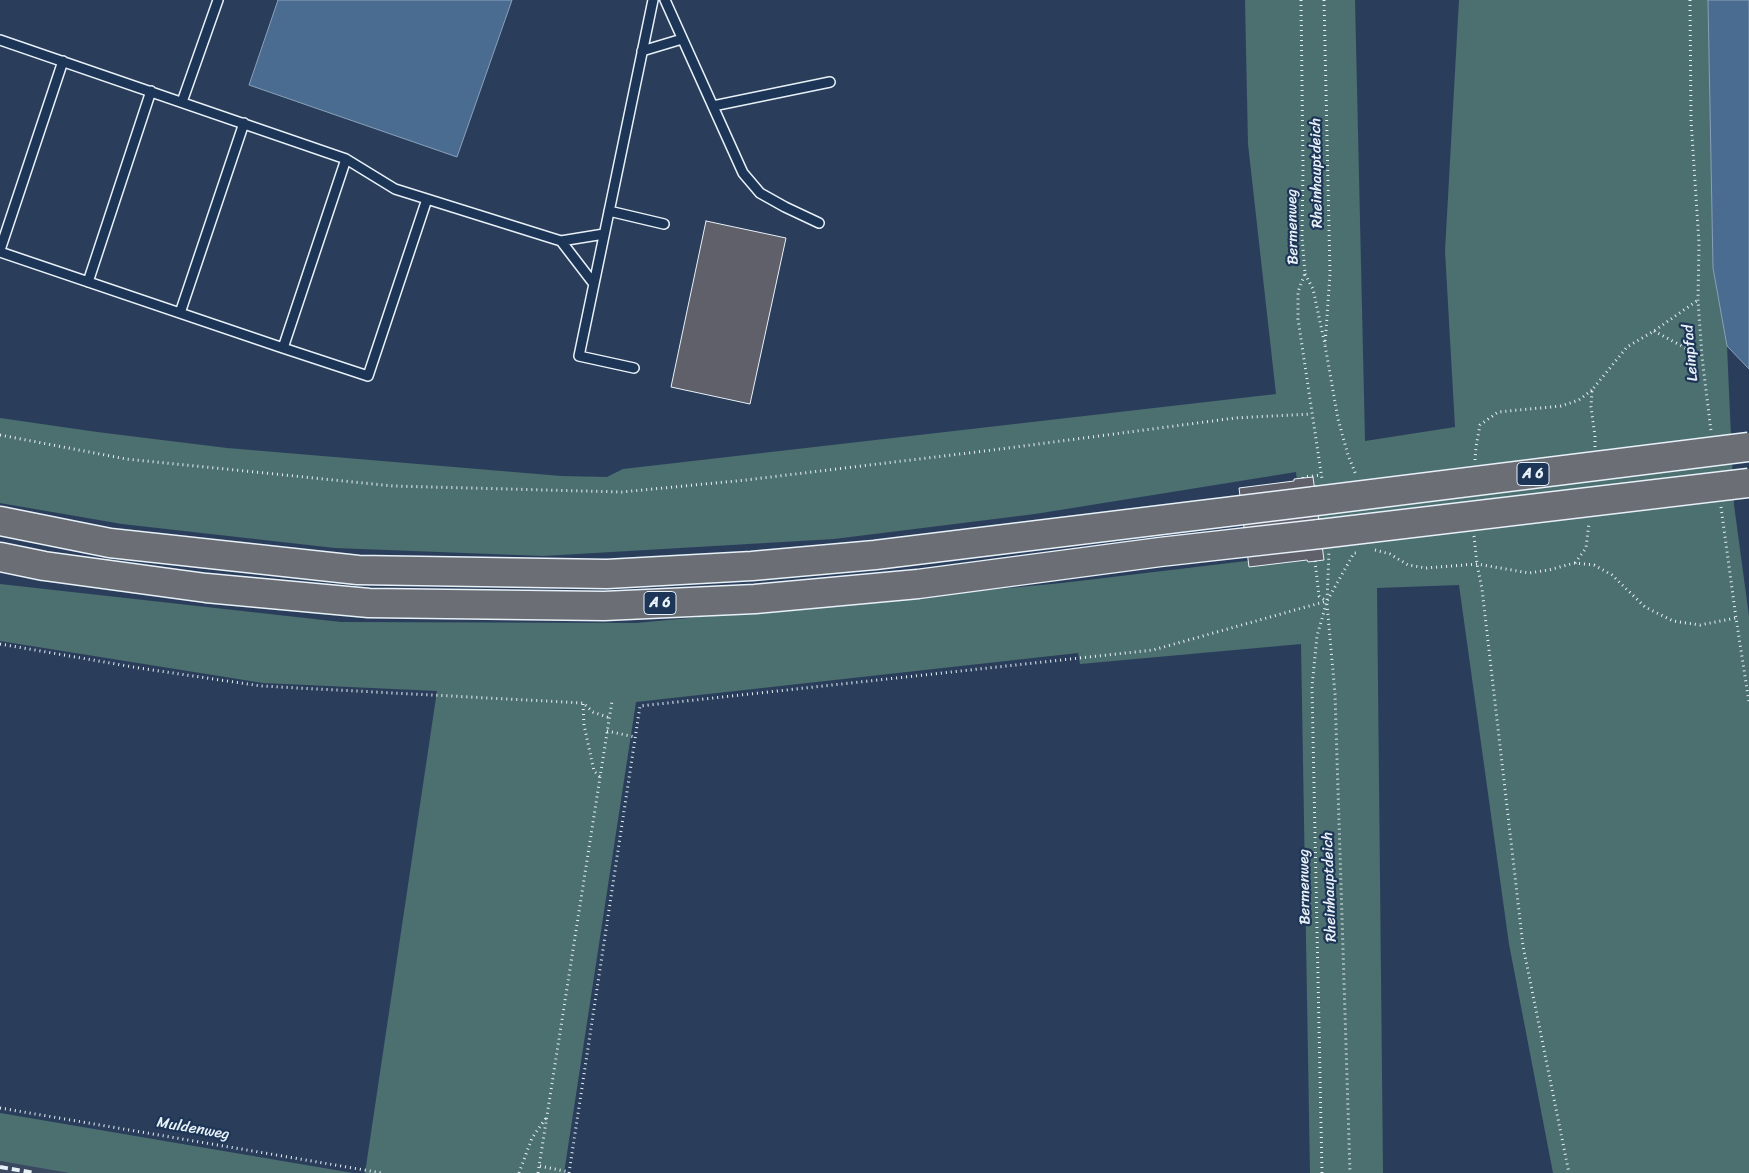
<!DOCTYPE html>
<html>
<head>
<meta charset="utf-8">
<style>
  body { margin:0 }
  canvas { display:block; background:#2a3e5b }
</style>
</head>
<body>
<canvas width="1749" height="1173"></canvas>
<script>
const c = document.querySelector('canvas').getContext('2d');
c.lineJoin = 'round';
function paint(path, color) {
  c.fillStyle = color;
  c.fill(path, 'evenodd');
}
function toPath(rows) {
  const path = new Path2D();
  for (const r of rows) {
    path.moveTo(r[0], r[1]);
    for (let i = 2; i < r.length; i += 2) path.lineTo(r[i], r[i + 1]);
  }
  return path;
}
function stroke(path, color, width, dash) {
  c.strokeStyle = color;
  c.lineWidth = width;
  c.lineCap = dash ? 'butt' : 'round';
  c.setLineDash(dash || []);
  c.stroke(path);
}
function write(font, color, halo, rows, align = 'center') {
  c.font = font + ' Sriracha,sans-serif';
  c.lineWidth = 4.5;
  c.setLineDash([]);
  c.textBaseline = 'middle';
  c.strokeStyle = halo;
  c.fillStyle = color;
  for (const [text, x, y, turn = 0] of rows) {
    c.save();
    c.translate(x, y);
    c.rotate((+turn || 0) * Math.PI / 180);
    c.textAlign = isNaN(turn) ? turn : align;
    if (halo) c.strokeText(text, 0, 0);
    c.fillText(text, 0, 0);
    c.restore();
  }
}
const built = toPath([
  [0,1161,69,1173,0,1173]
]);
const green = toPath([
  [1245,0,1355,0,1365,441,1455,427,1445,251,1459,0,1708,0,1713,268,1727,346,1734,505,1749,616,1749,1173,1553,1173,1509,944,1459,585,1377,588,1383,1173,1310,1173,1301,644,1080,664,1078,653,636,702,564,1173,365,1173,437,691,263,683,0,641,0,584,341,622,636,623,1062,583,1305,554,1296,472,1035,514,834,539,543,556,335,548,122,524,0,503,0,418,97,432,227,448,561,476,607,477,623,469,1276,394,1248,144],
  [0,1113,353,1173,69,1173,0,1161]
]);
const water = toPath([
  [278,0,512,0,457,157,249,85,278,0],
  [1708,0,1749,0,1749,369,1727,346,1713,268,1708,0]
]);
const building = toPath([
  [706,221,786,238,750,404,671,387,706,221],
  [1313,477,1324,560,1308,562,1307,560,1249,567,1239,488,1294,481,1294,479,1313,477]
]);
const path = toPath([
  [1301,0,1303,168,1302,237,1305,273,1298,292,1298,319,1322,479],
  [1324,0,1330,274,1325,345],
  [1690,0,1691,120,1699,243,1698,300,1702,357,1711,431],
  [1305,274,1313,289,1325,345,1338,419,1348,455,1356,475],
  [1654,331,1702,357],
  [0,435,126,459,393,486,622,492,746,480,993,450,1235,418,1311,414],
  [1595,447,1595,436,1591,407,1592,390,1627,347,1654,331,1698,300],
  [1475,460,1476,447,1480,425,1498,412,1561,406,1579,400,1592,390],
  [1303,478,1303,477,1321,475],
  [1721,507,1736,618,1749,702],
  [1474,536,1477,564,1482,589,1523,946,1569,1173],
  [1375,550,1390,554,1408,565,1426,568,1477,564,1529,573,1549,570,1574,563,1594,565,1612,575,1645,607,1673,621,1700,625,1736,618],
  [1315,561,1319,596,1326,601],
  [1575,563,1586,548,1589,523],
  [1327,604,1335,694,1350,1173],
  [0,644,139,668,261,686,583,703,593,712,610,718],
  [583,704,584,725,594,771,600,777],
  [607,731,635,737],
  [0,1108,382,1173],
  [540,1166,569,1172],
  [519,1173,532,1138,546,1118],
  [538,1173,612,701],
  [569,1173,640,706,1153,650,1327,601,1354,553,1359,553],
  [1322,1173,1312,687,1317,636,1327,601,1329,552]
]);
const lane = toPath([
  [665,0,743,173,760,193,785,207,819,223],
  [0,40,346,159,395,189,561,241,604,234],
  [642,51,682,39],
  [182,102,218,0],
  [713,106,830,82],
  [609,211,664,224],
  [561,241,594,284],
  [0,250,63,61],
  [0,252,283,348,346,159],
  [88,282,151,91],
  [180,313,244,123],
  [283,348,368,376,427,199],
  [634,368,579,356,653,0]
]);
const highway = toPath([
  [0,521,110,543,358,570,607,574,752,566,875,555,1316,501],
  [0,557,44,566,206,588,369,603,604,606,755,599,918,584,1160,552,1320,534]
]);
const rail = toPath([
  [0,1167,35,1173]
]);
const highwayBridge = toPath([
  [1316,501,1749,447],
  [1320,534,1749,483]
]);
const shields = [
  [1533,474,32],
  [660,603,32]
];
const shieldNames = [
  ["A 6",1533,474],
  ["A 6",660,603]
];
const streetNames = [
  ["Rheinhauptdeich",1317,173,-91],
  ["Bermenweg",1293,227,-91],
  ["Leinpfad",1691,353,-95],
  ["Bermenweg",1305,887,-91],
  ["Rheinhauptdeich",1330,887,-92],
  ["Muldenweg",193,1129,10]
];
paint(built, '#3a4860');
paint(green, '#4c6f70');
paint(water, '#4b6c91');
stroke(water, '#8aa1ba', 1);
paint(building, '#60606a');
stroke(building, '#e8f1f8', 1);
stroke(lane, '#e8f1f8', 12);
stroke(highway, '#e8f1f8', 31);
stroke(path, '#e8f1f8', 3, [1, 4]);
stroke(lane, '#1d3557', 9);
stroke(highway, '#6b6f75', 28);
stroke(rail, '#e8f1f8', 4, [8, 4]);
stroke(highwayBridge, '#e8f1f8', 31, []);
stroke(highwayBridge, '#6b6f75', 28);
for (const [x, y, w] of shields) {
  const box = new Path2D();
  box.roundRect(x - w / 2, y - 11.5, w, 23, 4);
  c.fillStyle = '#1d3557';
  c.fill(box);
  stroke(box, '#e8f1f8', 1);
}
write('bold 14px', '#e8f1f8', null, shieldNames);
write('15px', '#e8f1f8', '#1d3557', streetNames);
</script>
</body>
</html>
